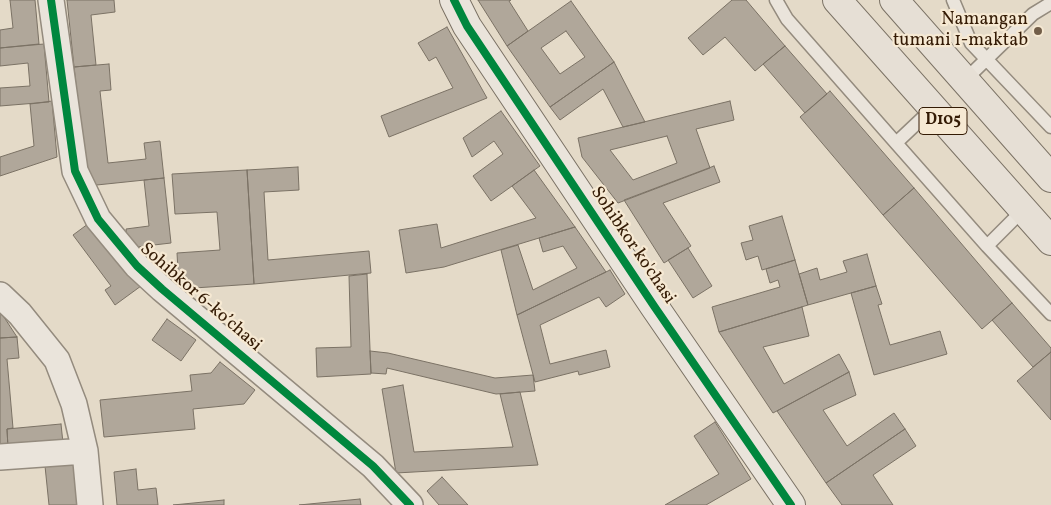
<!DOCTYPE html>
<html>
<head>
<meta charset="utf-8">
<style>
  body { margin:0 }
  canvas { display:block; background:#e4dac8 }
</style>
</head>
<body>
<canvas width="1051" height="505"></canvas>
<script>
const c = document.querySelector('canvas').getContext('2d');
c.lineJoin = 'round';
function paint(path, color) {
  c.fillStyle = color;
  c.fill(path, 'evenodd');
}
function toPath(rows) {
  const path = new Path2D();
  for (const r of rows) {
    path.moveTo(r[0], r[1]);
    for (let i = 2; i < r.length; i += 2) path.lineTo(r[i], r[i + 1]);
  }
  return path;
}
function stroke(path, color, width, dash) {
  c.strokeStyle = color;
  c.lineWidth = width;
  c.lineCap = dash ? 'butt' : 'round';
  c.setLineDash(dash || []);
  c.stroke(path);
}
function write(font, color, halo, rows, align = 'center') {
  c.font = font + ' Vollkorn,serif';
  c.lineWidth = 4.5;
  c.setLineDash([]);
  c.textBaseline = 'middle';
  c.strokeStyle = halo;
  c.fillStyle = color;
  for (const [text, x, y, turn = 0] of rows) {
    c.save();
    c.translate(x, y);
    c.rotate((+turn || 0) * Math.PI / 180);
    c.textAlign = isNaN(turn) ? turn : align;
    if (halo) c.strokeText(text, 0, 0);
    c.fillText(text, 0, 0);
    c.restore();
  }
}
const building = toPath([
  [10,0,35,0,39,44,0,48,0,30,13,28,10,0],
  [67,0,114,0,115,12,91,15,96,65,74,67,67,0],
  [478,0,511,0,509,1,528,31,507,46,478,0],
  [732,0,746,0,785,46,755,71,725,37,703,55,688,38,732,0],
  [571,1,614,62,550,107,507,46,571,1],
  [566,31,585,57,560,74,541,48,566,31],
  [447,27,487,98,389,137,381,116,453,88,436,57,429,61,418,43,447,27],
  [44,44,49,102,0,106,0,88,30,86,28,63,0,66,0,48,44,44],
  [785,46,827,94,805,113,763,64,785,46],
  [614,62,645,122,623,127,603,89,560,120,550,107,614,62],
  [109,64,111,90,100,91,108,163,146,159,144,143,160,141,164,178,87,186,74,67,109,64],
  [830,91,914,188,883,215,800,117,830,91],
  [52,101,57,157,0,176,0,157,34,146,30,104,52,101],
  [730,101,734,120,696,129,710,168,618,203,582,157,578,138,730,101],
  [667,136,677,163,633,180,610,150,667,136],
  [501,111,540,166,491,201,473,176,503,154,494,141,472,157,463,138,501,111],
  [714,166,720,182,663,203,691,246,664,263,624,200,714,166],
  [298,167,299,190,264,192,268,260,369,251,371,273,254,284,247,170,298,167],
  [247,170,254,284,179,289,177,253,220,250,217,212,175,214,172,174,247,170],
  [534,170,575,227,444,267,406,273,399,230,437,224,441,248,536,218,512,186,534,170],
  [164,178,171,243,128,248,126,229,149,226,144,180,164,178],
  [914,188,1012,303,982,329,883,215,914,188],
  [782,216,795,260,762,270,758,256,746,260,741,243,753,240,749,226,782,216],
  [92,221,141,286,115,305,105,290,111,286,73,235,92,221],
  [575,227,606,272,517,315,501,250,518,245,533,290,577,268,563,246,543,252,539,238,575,227],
  [688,248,712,286,693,298,668,260,688,248],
  [867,254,876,286,808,305,799,274,817,268,820,280,847,272,843,261,867,254],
  [795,260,808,305,719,332,712,307,780,287,778,280,770,283,766,269,795,260],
  [610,270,625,294,606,307,599,297,540,325,550,364,606,350,610,367,579,375,578,371,535,382,517,315,610,270],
  [367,274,371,374,317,377,316,348,351,347,349,276,367,274],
  [876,286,882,304,878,305,890,345,940,331,947,354,874,375,851,293,876,286],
  [1012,303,1051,348,1051,352,1033,367,992,320,1012,303],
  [802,307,809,336,763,347,784,384,839,354,849,372,773,413,719,332,802,307],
  [0,311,17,337,0,338,0,311],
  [167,319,196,340,181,361,152,340,167,319],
  [17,337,19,358,7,359,13,428,7,429,8,448,0,448,0,338,17,337],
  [370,351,388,353,495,378,533,375,535,391,496,394,387,368,386,374,371,373,370,351],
  [1051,352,1051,420,1017,381,1051,352],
  [220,362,255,390,244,404,193,409,195,429,104,437,100,400,192,391,190,375,211,373,220,362],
  [849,372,856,395,823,410,847,446,894,413,905,429,826,483,777,411,849,372],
  [403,385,414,452,513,447,500,394,520,392,538,465,396,473,382,389,403,385],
  [715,422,751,479,706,505,665,505,719,474,694,436,715,422],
  [61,424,63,443,8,448,7,429,61,424],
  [905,429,916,446,873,475,893,505,842,505,826,483,905,429],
  [74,464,78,505,49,505,45,466,74,464],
  [136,469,138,490,156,488,158,505,117,505,114,472,136,469],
  [442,477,468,505,439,505,427,491,442,477],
  [360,499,361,505,299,505,360,499],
  [224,500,224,505,173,505,224,500]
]);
const lane = toPath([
  [776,0,787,19,896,143,987,246,1051,314],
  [953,0,971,43,1051,127],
  [965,80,1033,14,1051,3],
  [896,143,932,109],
  [987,246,1023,210]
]);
const street = toPath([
  [51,0,75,171,98,219,137,266,162,289,373,466,410,505],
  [0,295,20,314,57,360,74,404,85,451,90,505],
  [0,457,85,451]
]);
const secondary = toPath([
  [454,0,467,26,654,306,791,505]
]);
const highway = toPath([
  [837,0,1051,241],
  [894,0,1051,178]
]);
const cycleway = toPath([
  [51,0,75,171,98,219,137,266,162,289,373,466,410,505],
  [454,0,467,26,654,306,791,505]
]);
const markers = [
  [1038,31,5,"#725e49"]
];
const shields = [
  [943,121,48]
];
const shieldNames = [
  ["D105",943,121]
];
const poiNames = [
  ["Namangan",1028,21],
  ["tumani 1-maktab",1028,42]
];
const streetNames = [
  ["Sohibkor ko'chasi",632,246,56],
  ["Sohibkor 6-koʼchasi",200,298,41]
];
paint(building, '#b0a79a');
stroke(building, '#7b7265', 1);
stroke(lane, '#948b7e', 15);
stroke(street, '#948b7e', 28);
stroke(secondary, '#7b7265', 30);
stroke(highway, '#7b7265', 30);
stroke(lane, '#eae4db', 12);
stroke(street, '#eae4db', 25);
stroke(secondary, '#eae4db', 28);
stroke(highway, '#e6dfd5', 28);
stroke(cycleway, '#00873e', 8);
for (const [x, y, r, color] of markers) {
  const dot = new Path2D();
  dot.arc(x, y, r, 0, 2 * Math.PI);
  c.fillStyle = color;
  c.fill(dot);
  stroke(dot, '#f6e9d3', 2);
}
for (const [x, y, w] of shields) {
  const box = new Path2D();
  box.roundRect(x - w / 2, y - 13.5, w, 27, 4);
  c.fillStyle = '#f6e9d3';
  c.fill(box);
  stroke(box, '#341b05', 1);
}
write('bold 16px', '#341b05', null, shieldNames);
write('18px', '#341b05', '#f6e9d3', poiNames, 'right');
write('18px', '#341b05', '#f6e9d3', streetNames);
</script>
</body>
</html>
